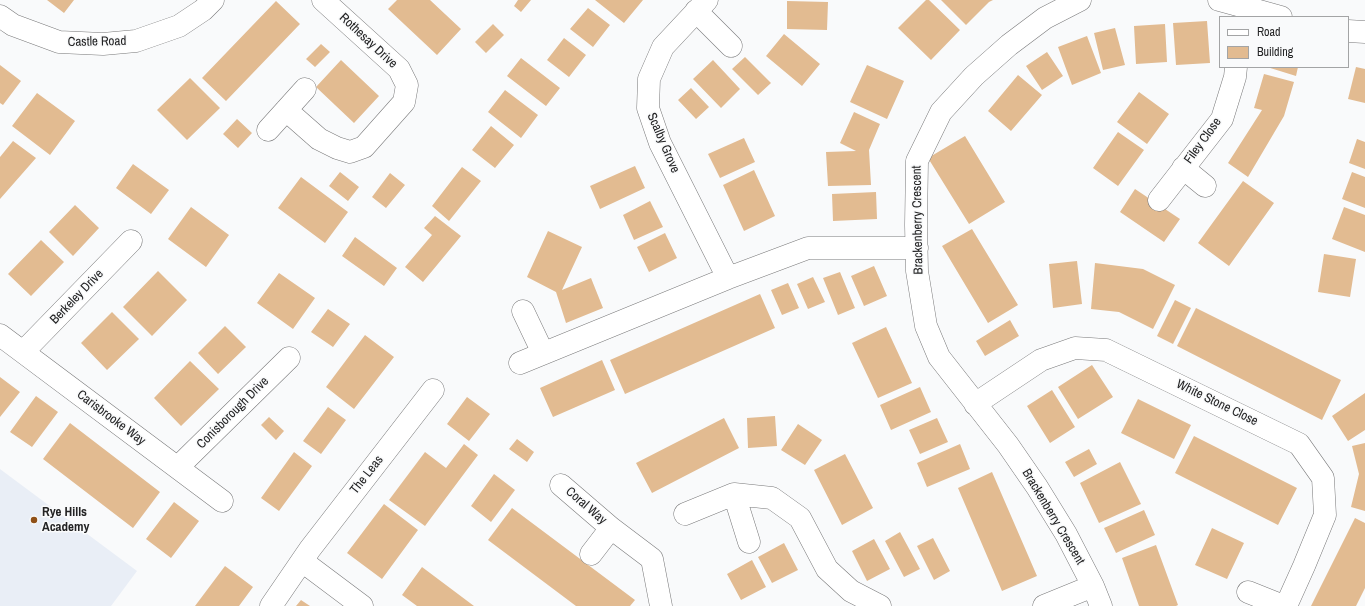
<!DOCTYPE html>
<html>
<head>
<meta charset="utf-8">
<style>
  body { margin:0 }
  #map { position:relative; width:1365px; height:606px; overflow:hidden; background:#f9fafb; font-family:"Archivo Narrow",sans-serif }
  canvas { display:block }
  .legend { position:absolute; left:1219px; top:16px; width:130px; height:52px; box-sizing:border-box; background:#f9fafb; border:1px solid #a3a4a5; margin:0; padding:5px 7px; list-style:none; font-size:12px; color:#232324 }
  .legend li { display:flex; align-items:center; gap:8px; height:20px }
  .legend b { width:20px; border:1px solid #a3a4a5 }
</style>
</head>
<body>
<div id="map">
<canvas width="1365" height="606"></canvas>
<ul class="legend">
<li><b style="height:5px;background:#fff"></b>Road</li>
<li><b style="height:11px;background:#e2bb91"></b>Building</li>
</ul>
</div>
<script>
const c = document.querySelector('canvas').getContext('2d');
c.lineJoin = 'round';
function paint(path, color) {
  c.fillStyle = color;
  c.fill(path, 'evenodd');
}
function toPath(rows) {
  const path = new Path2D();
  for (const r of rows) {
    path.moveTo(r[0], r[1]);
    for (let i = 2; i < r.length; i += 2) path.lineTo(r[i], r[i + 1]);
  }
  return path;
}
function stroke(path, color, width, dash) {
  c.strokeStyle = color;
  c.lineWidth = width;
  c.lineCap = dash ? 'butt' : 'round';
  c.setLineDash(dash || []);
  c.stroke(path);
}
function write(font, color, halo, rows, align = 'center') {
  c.font = font + ' "Archivo Narrow",sans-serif';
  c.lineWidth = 3;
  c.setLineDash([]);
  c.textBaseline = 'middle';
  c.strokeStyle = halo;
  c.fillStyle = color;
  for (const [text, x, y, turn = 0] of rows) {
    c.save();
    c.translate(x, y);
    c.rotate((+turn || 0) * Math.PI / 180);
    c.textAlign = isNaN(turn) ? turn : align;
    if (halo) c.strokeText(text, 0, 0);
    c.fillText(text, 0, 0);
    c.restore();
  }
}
const built = toPath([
  [0,469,137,571,111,606,0,606]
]);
const building = toPath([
  [47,0,74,0,64,13],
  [397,0,430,0,461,29,437,55,388,9],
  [518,0,531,0,521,12,514,6],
  [595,0,643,0,624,23],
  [926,0,929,0,960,30,931,60,898,28],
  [941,0,993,0,989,2,966,25],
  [276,1,300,24,226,101,202,78],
  [787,1,828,2,827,30,787,29],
  [588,8,610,25,593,47,570,29],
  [1207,21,1210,63,1176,65,1173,23],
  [493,24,504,35,486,53,475,42],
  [1165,24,1167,62,1136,64,1134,26],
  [1115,28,1125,65,1103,70,1094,33],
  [784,34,820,64,802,86,766,56],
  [1087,36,1101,73,1072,85,1058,47],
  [564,38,586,55,569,77,547,60],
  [321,44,330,52,315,67,306,59],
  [1047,52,1063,76,1042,90,1026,66],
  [745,57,771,83,758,95,732,69],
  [521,58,560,88,546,106,507,76],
  [341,60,379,96,354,123,316,87],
  [713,60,740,89,721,108,693,79],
  [0,65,21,81,3,105,0,103],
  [867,65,904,81,887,119,850,102],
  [1267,67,1298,67,1296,76],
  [1356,67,1365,69,1365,103,1348,99],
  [1264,74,1294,82,1284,116,1248,177,1228,163,1262,110,1254,108],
  [1018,75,1042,95,1011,131,988,111],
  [190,78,220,108,187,140,157,110],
  [691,88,709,107,696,119,678,100],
  [505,90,538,115,521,138,488,112],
  [1139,92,1169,114,1147,144,1117,122],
  [37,93,75,121,50,155,12,126],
  [854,112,880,124,869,150,871,185,828,186,826,152,856,151,840,143],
  [237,119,252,133,238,148,223,134],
  [491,126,514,145,495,168,472,150],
  [1118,132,1144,150,1118,186,1093,168],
  [965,136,1005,202,969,224,928,158],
  [744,138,755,162,720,178,708,154],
  [1357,139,1365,142,1365,169,1349,163],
  [13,141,36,158,0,199,0,157],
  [133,164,169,190,151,214,116,188],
  [635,166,645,188,600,209,590,186],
  [462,167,481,181,449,221,432,206],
  [754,170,775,216,744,231,723,185],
  [340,172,359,187,348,201,329,186],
  [1352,172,1365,177,1365,208,1342,199],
  [390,173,405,185,386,208,372,197],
  [301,177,348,212,325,243,278,208],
  [1243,181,1274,203,1229,266,1198,243],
  [1135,189,1180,219,1164,242,1120,212],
  [876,192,877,219,833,221,832,194],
  [650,201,663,227,634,240,623,215],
  [75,205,99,228,73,256,49,232],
  [191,207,229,235,206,267,168,239],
  [1344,207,1365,215,1365,252,1332,239],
  [435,216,461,236,423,282,405,267,432,235,424,228],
  [972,229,1018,305,988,323,942,246],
  [548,231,582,247,562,290,591,278,603,308,566,323,556,292,527,277],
  [665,233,677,258,649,272,637,247],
  [355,237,397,268,384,286,342,256],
  [41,240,64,262,31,296,8,274],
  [1324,254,1356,259,1350,297,1318,292],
  [1077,261,1082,304,1053,308,1049,264],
  [1095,263,1143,269,1175,285,1153,329,1119,312,1091,309],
  [874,266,887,296,864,306,851,276],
  [158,271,187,300,152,336,123,307],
  [840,272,855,308,838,315,823,278],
  [279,273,315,298,293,329,257,303],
  [813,277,825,302,808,309,797,284],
  [788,283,799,308,782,315,771,290],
  [760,294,775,328,625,394,610,360],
  [1175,300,1191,308,1173,344,1157,336],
  [1196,308,1341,380,1322,420,1177,346],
  [328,309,350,324,333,347,311,332],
  [112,312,139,339,107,370,81,343],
  [1010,320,1019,336,985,356,976,341],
  [225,326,246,347,218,374,198,353],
  [886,327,912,383,878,398,852,343],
  [365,335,394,357,354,409,326,387],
  [602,360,615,390,553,417,540,388],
  [190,361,219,389,181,426,154,398],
  [1092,365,1113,397,1078,419,1058,387],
  [0,377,20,392,0,417],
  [920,387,931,412,891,430,880,405],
  [1052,390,1075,427,1050,443,1027,406],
  [1365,393,1365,430,1348,441,1332,416],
  [36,396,58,412,32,447,10,432],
  [467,397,490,414,469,441,447,424],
  [1138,399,1191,425,1174,459,1121,433],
  [328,407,346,420,321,454,303,441],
  [775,416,777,446,748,448,747,418],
  [269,417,284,431,276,440,261,425],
  [724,418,739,448,652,493,636,463],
  [937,418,948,442,920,454,909,430],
  [70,423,160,492,133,528,43,459],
  [798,424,822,440,805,465,781,450],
  [1194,436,1297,488,1278,525,1175,473],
  [517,439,534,452,527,462,509,449],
  [1365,443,1365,511,1351,507,1359,474,1352,446],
  [464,444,478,455,425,526,389,500,425,452,446,468],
  [960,444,970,469,927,487,917,463],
  [1089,449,1097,464,1074,477,1065,462],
  [294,452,312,466,279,511,261,498],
  [845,454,873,508,842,525,814,470],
  [1120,462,1141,504,1099,523,1080,483],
  [992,472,1037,576,1002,591,958,488],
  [494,474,515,490,491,522,471,506],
  [174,502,199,521,171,558,146,539],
  [384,504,418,530,382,579,347,553],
  [512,508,635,600,630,606,576,606,488,540],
  [1144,510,1155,535,1116,553,1104,528],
  [1355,518,1365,523,1365,588,1356,606,1311,606],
  [1212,528,1244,543,1227,579,1195,565],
  [900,532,920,569,904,577,885,541],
  [933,538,950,571,934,580,917,546],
  [874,539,890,569,867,581,852,551],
  [784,543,798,570,772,583,758,557],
  [1156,545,1178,605,1176,606,1139,606,1122,558],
  [752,560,766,587,741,600,727,574],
  [225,566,253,587,239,606,195,606],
  [422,567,474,606,417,606,402,595],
  [301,600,310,606,296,606]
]);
const street = toPath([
  [707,0,663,47,649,79,648,108,660,143,728,278],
  [1080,0,1045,18,1009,45,974,76,941,112,917,161,916,225,917,271,926,326,939,357,1008,445,1037,487,1066,534,1093,586,1101,606],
  [1219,0,1281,17],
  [696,11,731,46],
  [0,16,13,25,59,42,103,44,136,41,179,26,203,10,213,0],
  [1348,31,1365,32],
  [286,110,319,139,337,148,350,152,364,147,404,102,407,85,399,69,323,0],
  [268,130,305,89],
  [1183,168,1205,186],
  [1159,200,1222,119,1235,77,1236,67],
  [523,311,543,353],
  [0,335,222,501],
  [23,352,131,241],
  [520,363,728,278,808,248,917,248],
  [975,404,1041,360,1075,348,1106,350,1299,444,1323,478,1325,515,1304,566,1286,606],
  [178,467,289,358],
  [561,485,611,528,652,559,661,606],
  [734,494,749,542],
  [685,514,734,494,772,498,800,518,827,569,851,591,880,606],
  [591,554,611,528],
  [302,561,362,606],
  [1248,592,1283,606],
  [271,606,310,549,433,390],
  [1044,606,1093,586]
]);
const markers = [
  [34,520,4,"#8f5017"]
];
const streetNames = [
  ["Rothesay Drive",368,41,43],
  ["Castle Road",97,42,-1],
  ["Filey Close",1203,141,-54],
  ["Scalby Grove",663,143,67],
  ["Brackenberry Crescent",918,220,-91],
  ["Berkeley Drive",77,297,-46],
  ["White Stone Close",1217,403,26],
  ["Conisborough Drive",233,413,-45],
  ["Carisbrooke Way",111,418,37],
  ["The Leas",367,475,-52],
  ["Coral Way",586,506,41],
  ["Brackenberry Crescent",1053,517,59]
];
const poiNames = [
  ["Rye Hills",42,513],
  ["Academy",42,528]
];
paint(built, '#e9eef6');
paint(building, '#e2bb91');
stroke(street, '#79797a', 23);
stroke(street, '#fff', 22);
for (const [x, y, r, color] of markers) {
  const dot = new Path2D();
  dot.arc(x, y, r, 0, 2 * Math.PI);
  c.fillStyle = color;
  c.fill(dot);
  stroke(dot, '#f9fafb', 1.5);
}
write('13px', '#232324', '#f9fafb', streetNames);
write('bold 13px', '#232324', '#f9fafb', poiNames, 'left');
</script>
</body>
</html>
